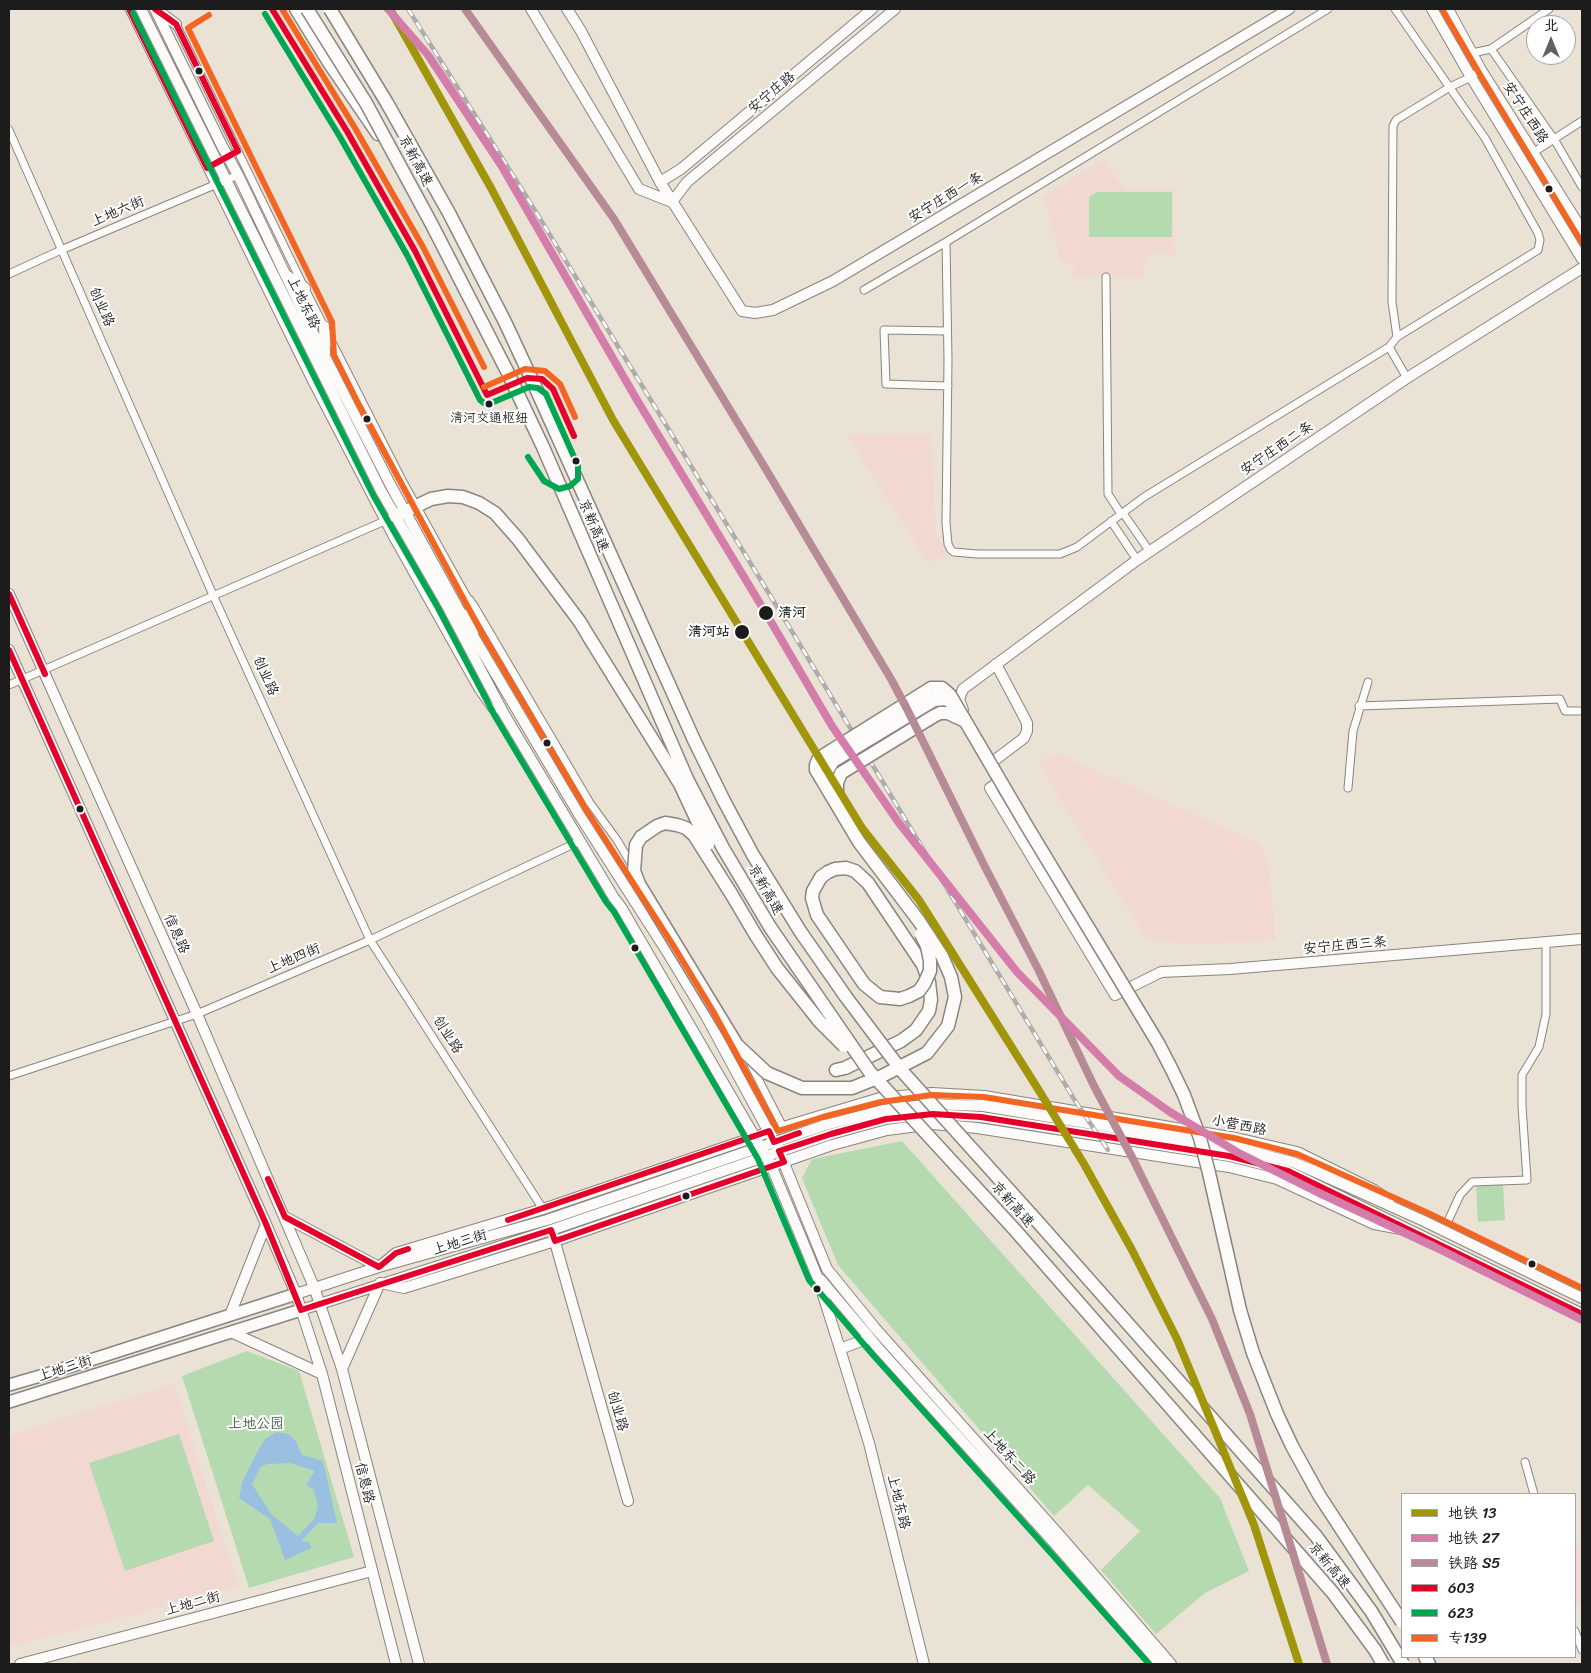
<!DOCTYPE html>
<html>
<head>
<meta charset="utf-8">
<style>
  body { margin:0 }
  #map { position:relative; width:1591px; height:1673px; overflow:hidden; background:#eae2d5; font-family:Sriracha,"LXGW WenKai TC",sans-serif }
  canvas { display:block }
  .frame { position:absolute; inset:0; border:10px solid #1c1c1c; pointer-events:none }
  .legend { position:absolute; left:1401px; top:1493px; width:175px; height:165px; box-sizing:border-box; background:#fff; border:1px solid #a4a4a4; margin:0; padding:6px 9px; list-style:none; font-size:15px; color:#1c1c1c }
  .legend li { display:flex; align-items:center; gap:10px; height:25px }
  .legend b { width:25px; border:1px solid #a4a4a4 }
  .north { position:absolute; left:1526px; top:15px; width:50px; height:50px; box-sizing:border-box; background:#fff; border:1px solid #a4a4a4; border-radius:50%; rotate:0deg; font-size:14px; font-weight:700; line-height:20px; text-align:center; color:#1c1c1c }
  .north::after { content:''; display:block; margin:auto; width:18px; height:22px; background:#64615d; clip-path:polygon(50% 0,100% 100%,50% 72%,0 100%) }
</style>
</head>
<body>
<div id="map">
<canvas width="1591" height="1673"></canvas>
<div class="frame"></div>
<ul class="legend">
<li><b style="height:6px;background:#a1960b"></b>地铁 13</li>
<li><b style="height:6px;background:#d47daa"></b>地铁 27</li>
<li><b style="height:6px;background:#b78b96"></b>铁路 S5</li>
<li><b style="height:6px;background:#e4002b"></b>603</li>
<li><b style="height:6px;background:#00a651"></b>623</li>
<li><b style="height:6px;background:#f26522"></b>专139</li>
</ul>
<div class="north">北</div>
</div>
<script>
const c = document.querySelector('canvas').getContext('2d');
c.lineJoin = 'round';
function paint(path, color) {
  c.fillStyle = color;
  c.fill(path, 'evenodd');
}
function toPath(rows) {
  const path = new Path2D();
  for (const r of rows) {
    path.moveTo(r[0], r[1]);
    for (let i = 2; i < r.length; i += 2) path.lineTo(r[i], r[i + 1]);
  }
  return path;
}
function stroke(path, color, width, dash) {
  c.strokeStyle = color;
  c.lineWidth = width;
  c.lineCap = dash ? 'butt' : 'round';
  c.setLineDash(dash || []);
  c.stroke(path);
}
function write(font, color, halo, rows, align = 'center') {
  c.font = font + ' Sriracha,"LXGW WenKai TC",sans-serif';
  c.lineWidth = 4;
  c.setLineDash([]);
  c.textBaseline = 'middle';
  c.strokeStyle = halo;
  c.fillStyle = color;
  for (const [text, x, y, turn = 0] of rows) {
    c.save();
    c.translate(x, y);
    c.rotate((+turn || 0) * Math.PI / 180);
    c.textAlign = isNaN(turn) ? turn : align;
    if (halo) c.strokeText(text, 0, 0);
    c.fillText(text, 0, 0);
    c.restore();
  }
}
const built = toPath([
  [1102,160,1125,189,1174,189,1175,256,1165,253,1153,253,1150,254,1145,263,1143,277,1073,277,1074,266,1059,260,1056,238,1049,220,1048,208,1043,197],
  [931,433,936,534,947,552,928,563,847,435],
  [1059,754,1261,844,1269,866,1276,940,1189,945,1147,939,1050,783,1039,761],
  [174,1384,239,1587,9,1647,9,1435],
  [1582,1542,1582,1605,1576,1606,1575,1544]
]);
const green = toPath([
  [1097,192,1172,192,1172,237,1089,237,1089,197],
  [902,1141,1220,1498,1249,1571,1205,1593,1156,1634,1101,1570,1140,1531,1088,1485,1054,1516,838,1265,802,1178,812,1159],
  [1503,1185,1505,1220,1478,1222,1476,1186],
  [247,1351,299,1371,354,1557,249,1588,182,1376],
  [179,1434,214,1541,125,1571,89,1463]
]);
const water = toPath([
  [277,1432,288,1434,296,1441,302,1455,323,1461,337,1523,318,1523,301,1541,309,1542,311,1548,285,1560,270,1519,239,1498,243,1480,260,1447,266,1438],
  [290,1463,315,1471,306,1485,313,1489,318,1504,315,1518,298,1536,271,1514,252,1484,261,1466,268,1464]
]);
const street = toPath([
  [129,9,312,382,392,536,478,689,492,709,503,711],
  [176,24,301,281,403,482,469,601,473,604,590,803,617,840,633,867],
  [1491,49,1554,139,1582,187],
  [1472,53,1491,49,1549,9],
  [9,130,213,595,370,940,543,1209],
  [1534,152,1582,121],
  [207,168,238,151],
  [946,242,948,360,946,523,948,544,951,550,954,552,977,554,1060,554,1077,547,1144,497,1389,347,1397,337,1538,250,1540,240,1538,233,1485,138,1395,9],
  [9,274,61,250,238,175],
  [1106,277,1108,494,1121,514],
  [864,290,946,242,1328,9],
  [947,331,884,330,886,384,948,386],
  [1397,337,1392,302,1393,126,1396,120,1450,87,1471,77,1481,70],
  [1389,347,1407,378],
  [1123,513,1150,552],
  [1111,521,1137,560],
  [9,685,396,516],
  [1359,706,1560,699,1565,711,1582,711],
  [1348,788,1353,731,1368,682],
  [750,1063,783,1127],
  [9,1076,197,1014,370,940,580,841],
  [1448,1221,1460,1195,1472,1182,1527,1180,1522,1106,1522,1075,1539,1047,1546,1014,1546,942],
  [1525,1462,1534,1494],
  [1575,1631,1582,1650]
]);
const secondary = toPath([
  [141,9,381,491,446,604,504,714,614,898,621,907,771,1165,817,1276,840,1349,869,1443,924,1664],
  [155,9,223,148,238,175,315,337,391,486,475,639,539,747,580,816,666,950,706,1016,779,1151,827,1269,875,1328,1063,1539,1171,1664],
  [531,9,639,189,672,202,687,182,895,9],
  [567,9,581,31,660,182,742,311,755,313,773,310,833,281,1289,9],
  [1432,9,1471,77,1582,259],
  [1448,9,1481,70,1582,230],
  [157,10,176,24],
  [660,182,681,169,872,9],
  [286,275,305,288],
  [324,326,325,353],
  [9,594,197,1014,314,1287,342,1369,419,1664],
  [469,601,474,631],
  [9,650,266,1224,296,1294,322,1374,396,1664],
  [963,710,959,699,963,689,1137,560,1407,378,1582,268],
  [995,760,1024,738,1027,731,1027,723,1023,715,996,664],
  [996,773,997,783,990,788,1115,995,1161,972,1230,969,1582,939],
  [285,1217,379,1267,396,1253,543,1209,793,1124,880,1098,932,1093,984,1096,1236,1138,1297,1152,1374,1190,1389,1200],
  [553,1235,628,1501],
  [821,1280,879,1349,1056,1545,1160,1664],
  [381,1283,404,1288,555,1241,832,1145,887,1130,933,1124,977,1128,1229,1167,1277,1179,1374,1224,1401,1229],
  [296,1294,379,1267,547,1220,825,1125,883,1110,932,1104,983,1106,1233,1147,1293,1162,1424,1221,1582,1298],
  [301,1310,551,1230,831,1134,886,1119,933,1114,981,1117,1229,1156,1288,1171,1582,1314],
  [230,1315,266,1224],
  [231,1332,322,1374],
  [840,1349,869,1338],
  [342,1369,380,1283],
  [20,1664,372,1571]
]);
const primary = toPath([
  [9,1385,47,1374,296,1294],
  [9,1402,301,1310]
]);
const highway = toPath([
  [296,9,330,64,378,134],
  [396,516,431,499,448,496,463,497,479,503,495,513,518,539,580,622,589,637],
  [836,1070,845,1068,901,1041,916,1030,929,1011,931,1000,929,982,923,965,868,883,855,871,846,868,835,869,828,872,821,877,813,891,812,898,817,915,864,984,880,997,900,999],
  [1425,1657,1429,1664]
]);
const rail = toPath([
  [408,9,528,199,776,605,1074,1099,1108,1150]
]);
const highwayBridge = toPath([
  [307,9,366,103,431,223,507,371,543,447,687,779,723,848,770,927,869,1071,1015,1230,1333,1593,1375,1650,1383,1664],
  [330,9,387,103,449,213,505,322,538,393,694,740,724,801,753,855,800,931,846,997,901,1070,1037,1221,1316,1536,1371,1611,1403,1664],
  [589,637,680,784,708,844],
  [824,783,825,774,833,761,934,700,946,699,955,705],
  [837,804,837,783,841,773,934,716,940,713,948,713,965,721],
  [729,890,755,934,777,968,820,1022,844,1046],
  [732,895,694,835,686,828,677,825,665,823,657,826,641,837,636,845,634,871,639,884,737,1045,767,1073,802,1088,852,1088,882,1076,927,1053,948,1026,955,997,951,977,942,956,919,921,859,842,816,770,816,765,818,760,824,755,931,688,942,688,950,695,1028,828,1158,1043,1172,1070,1184,1095,1200,1138,1209,1173,1240,1310,1253,1353,1277,1414,1292,1446,1319,1495,1402,1622],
  [900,999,909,996,919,991,924,984,930,971,930,961,927,946,921,934]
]);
const bus1 = toPath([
  [129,9,207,168,238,151,176,24,155,9],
  [272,9,348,133,415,251,487,395,527,378,542,379,553,389,574,436],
  [9,594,45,674],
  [9,650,266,1224,301,1310,551,1230,555,1241,784,1162,779,1151,831,1134,886,1119,933,1114,981,1117,1229,1156,1288,1171,1582,1314],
  [268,1179,285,1217,379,1267,396,1253,408,1249],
  [508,1220,769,1131,774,1142,799,1133]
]);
const bus2 = toPath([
  [133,13,373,495,438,608,496,718,606,902,614,912,758,1159,809,1280,873,1355,1049,1551,1149,1664],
  [265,14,340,137,407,255,480,400,484,403,489,404,529,387,538,388,546,394,578,466,578,479,570,486,559,489,544,481,528,457]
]);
const bus3 = toPath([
  [282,9,355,128,423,247,484,367],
  [1442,9,1479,73,1582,243],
  [209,15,188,28,332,322,334,355,358,403,483,635,587,811,673,945,713,1011,778,1131,823,1117,881,1102,932,1095,984,1097,1234,1138,1297,1154,1428,1213,1582,1288],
  [484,387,525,369,545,371,560,384,575,417]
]);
const rail1 = toPath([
  [465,9,614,219,764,466,891,679,907,709,985,867,1038,969,1094,1086,1133,1159,1212,1319,1250,1414,1327,1664]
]);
const metro1 = toPath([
  [390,9,491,188,613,420,862,828,919,900,1038,1089,1084,1164,1132,1250,1177,1339,1254,1525,1299,1664]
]);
const metro2 = toPath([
  [388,9,428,55,501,165,637,400,767,615,832,726,899,823,1017,972,1119,1076,1170,1112,1237,1152,1317,1192,1435,1247,1582,1320]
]);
const markers = [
  [199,71,4.5,"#1c1c1c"],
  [1549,189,4.5,"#1c1c1c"],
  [489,404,4.5,"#1c1c1c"],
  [367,419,4.5,"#1c1c1c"],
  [576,461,4.5,"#1c1c1c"],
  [766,613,8,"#1c1c1c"],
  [742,632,8,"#1c1c1c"],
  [547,743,4.5,"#1c1c1c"],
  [80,809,4.5,"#1c1c1c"],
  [635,948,4.5,"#1c1c1c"],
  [686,1196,4.5,"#1c1c1c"],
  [1532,1264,4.5,"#1c1c1c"],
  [817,1289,4.5,"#1c1c1c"]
];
const busNames = [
  ["清河交通枢纽",489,419]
];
const streetNames = [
  ["安宁庄路",772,93,-40],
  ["安宁庄西路",1525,113,57],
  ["京新高速",415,161,62],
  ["安宁庄西一条",946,198,-31],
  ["上地六街",118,212,-23],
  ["上地东路",303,303,64],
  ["创业路",101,307,66],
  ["安宁庄西二条",1277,449,-34],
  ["京新高速",593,526,67],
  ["创业路",265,676,66],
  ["京新高速",765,890,60],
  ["信息路",176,934,66],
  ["安宁庄西三条",1345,946,-5],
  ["上地四街",294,959,-23],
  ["创业路",447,1035,57],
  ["小营西路",1239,1126,11],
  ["京新高速",1012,1205,48],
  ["上地三街",460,1243,-17],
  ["上地三街",65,1369,-18],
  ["创业路",617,1411,74],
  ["上地东二路",1009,1457,48],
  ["信息路",364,1483,76],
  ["上地东路",898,1502,76],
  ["京新高速",1329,1566,50],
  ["上地二街",193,1604,-15]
];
const stopNames = [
  ["清河",778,613],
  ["清河站",730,632,"right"]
];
const parkNames = [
  ["上地公园",256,1424]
];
paint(built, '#f1d8d0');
paint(green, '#b5dab0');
paint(water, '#99bfe1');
stroke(street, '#89857f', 9);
stroke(secondary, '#89857f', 12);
stroke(primary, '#89857f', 14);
stroke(highway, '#89857f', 15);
stroke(street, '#fcfbf9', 7);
stroke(secondary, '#fcfbf9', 10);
stroke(primary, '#fcfbf9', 11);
stroke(highway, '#fcfbf9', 12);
stroke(rail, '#aeadab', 4.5);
stroke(rail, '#fff', 2.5, [8]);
stroke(highwayBridge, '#89857f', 15, []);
stroke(highwayBridge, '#fcfbf9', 12);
stroke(bus1, '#e4002b', 6);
stroke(bus2, '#00a651', 6);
stroke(bus3, '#f26522', 6);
stroke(rail1, '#b78b96', 8);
stroke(metro1, '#a1960b', 8);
stroke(metro2, '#d47daa', 8);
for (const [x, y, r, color] of markers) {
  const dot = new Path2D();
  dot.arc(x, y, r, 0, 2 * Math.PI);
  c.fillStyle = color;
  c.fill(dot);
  stroke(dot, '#fff', 2);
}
write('13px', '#1c1c1c', '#fff', busNames);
write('14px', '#1c1c1c', '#fff', streetNames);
write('bold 14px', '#1c1c1c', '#fff', stopNames, 'left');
write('14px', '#425c45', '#fff', parkNames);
</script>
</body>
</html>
